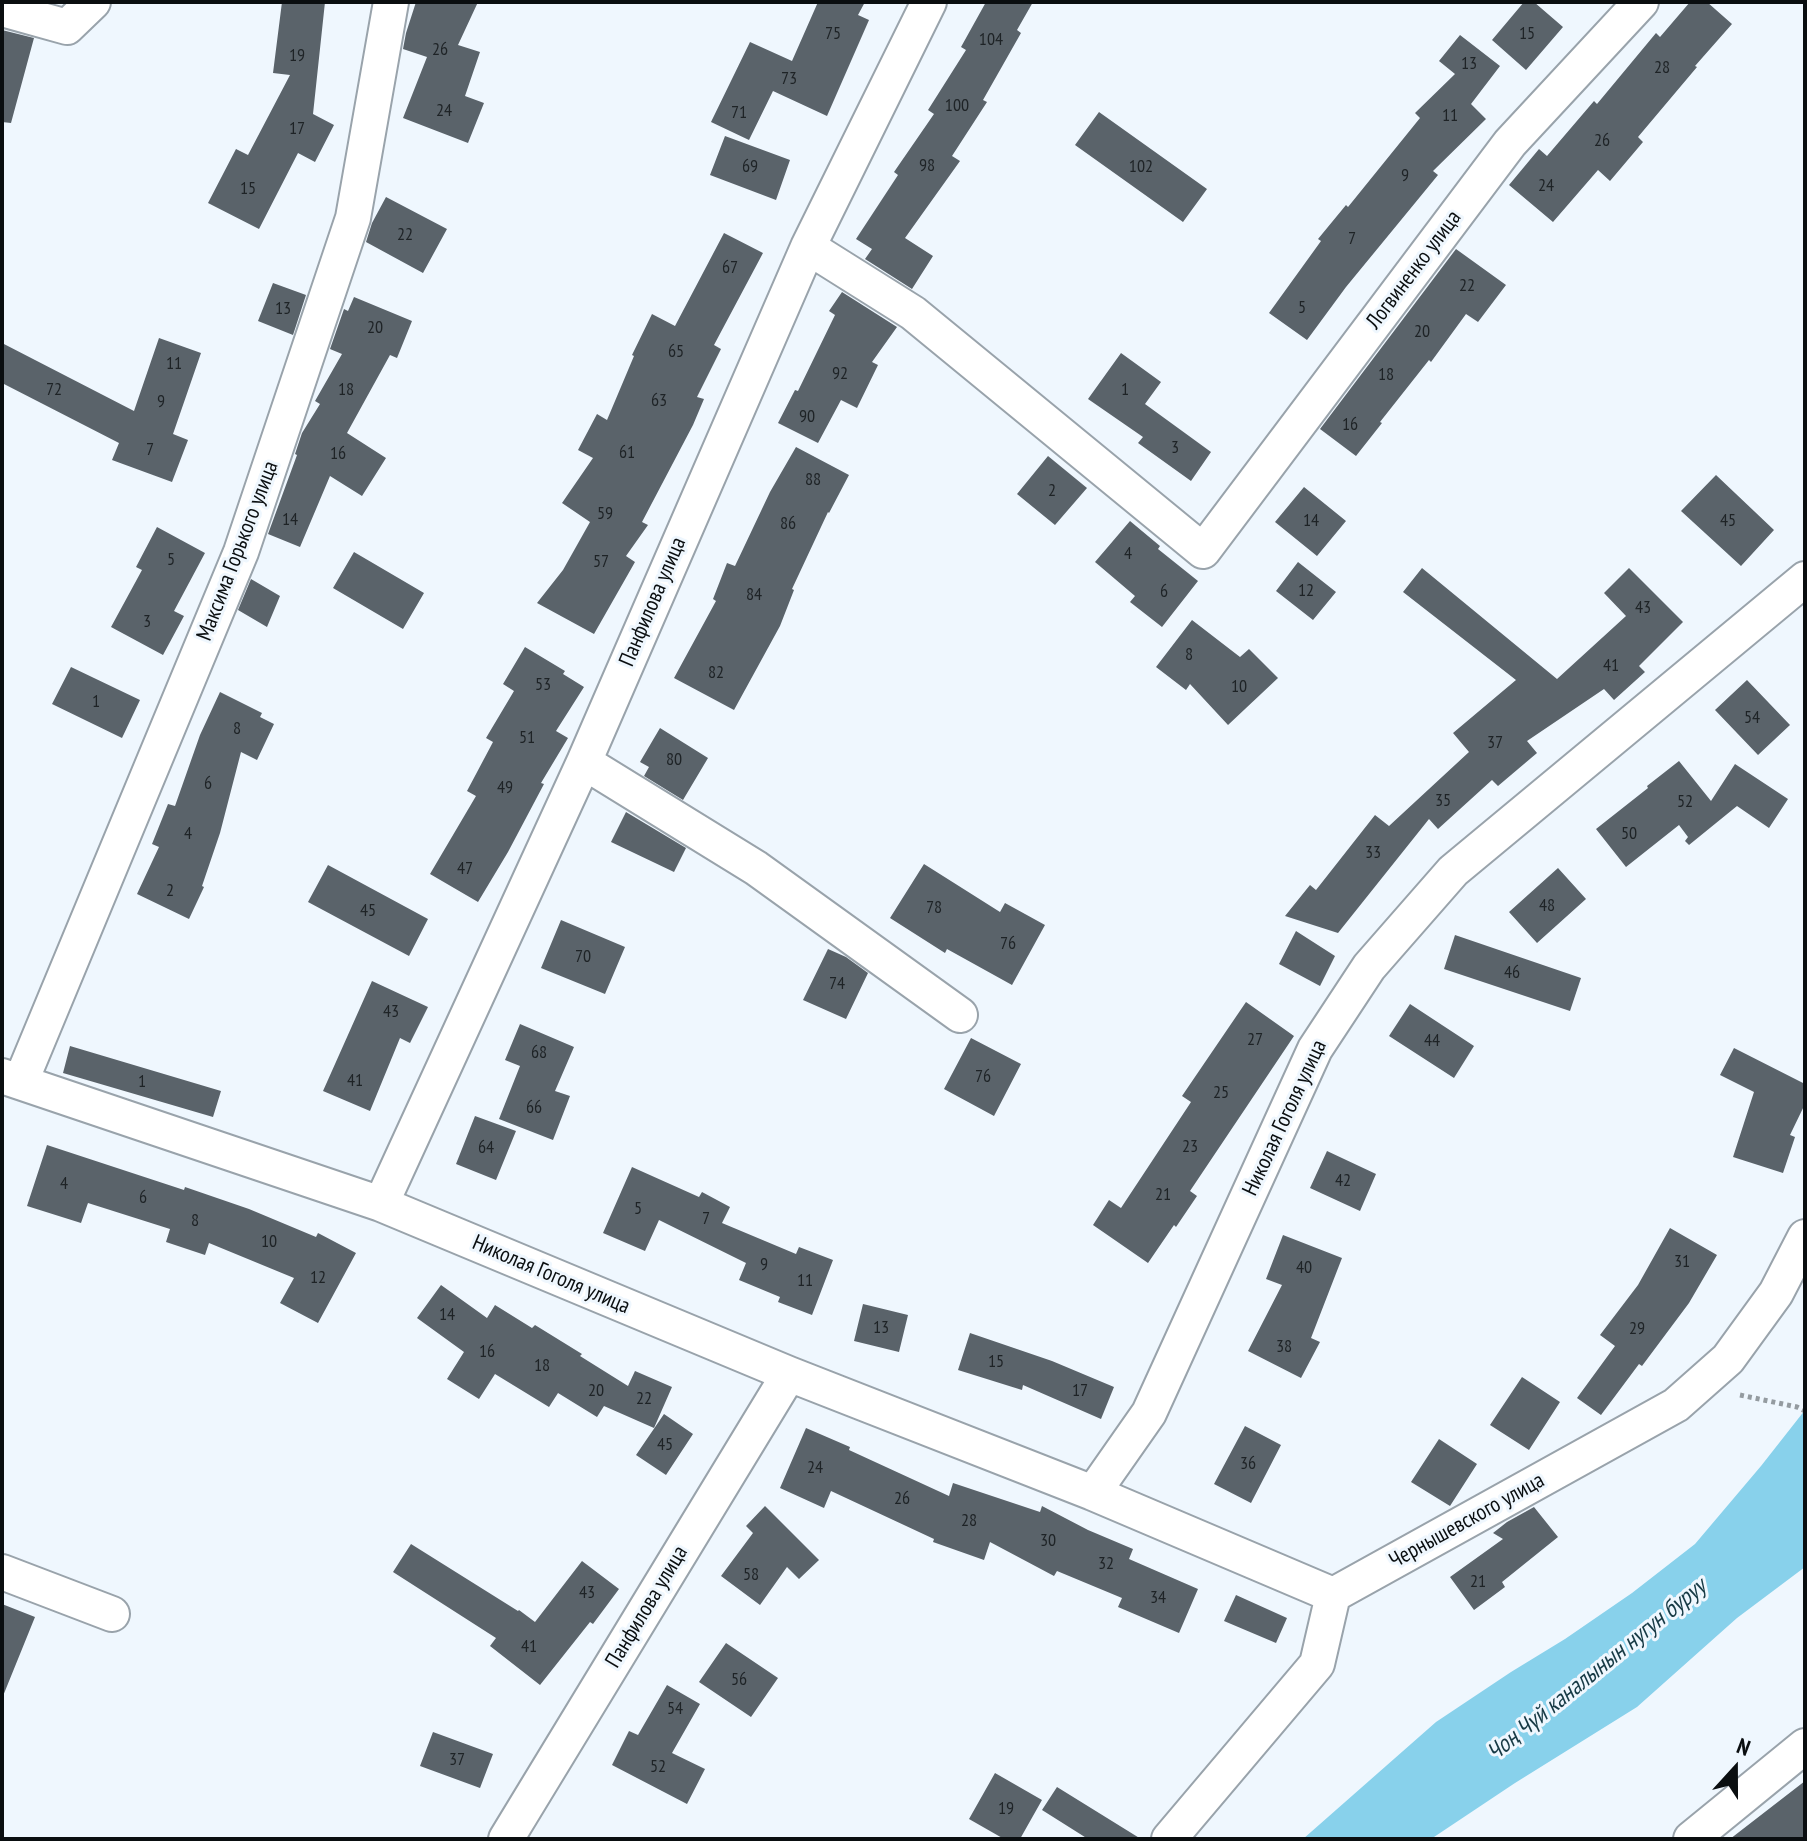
<!DOCTYPE html>
<html>
<head>
<meta charset="utf-8">
<style>
  body { margin:0 }
  #map { position:relative; width:1807px; height:1841px; overflow:hidden; background:#eff7fe; font-family:"PT Sans Narrow",sans-serif }
  canvas { display:block }
  .frame { position:absolute; inset:0; border:4px solid #0a0e10; pointer-events:none }
  .north { position:absolute; left:1695px; top:1729px; width:80px; height:80px; -webkit-text-stroke:6px #eff7fe; paint-order:stroke; rotate:21deg; font-size:22px; font-weight:700; line-height:32px; text-align:center; color:#0a0e10 }
  .north::after { content:''; display:block; margin:auto; width:28px; height:36px; background:#0a0e10; clip-path:polygon(50% 0,100% 100%,50% 72%,0 100%) }
</style>
</head>
<body>
<div id="map">
<canvas width="1807" height="1841"></canvas>
<div class="frame"></div>
<div class="north">N</div>
</div>
<script>
const c = document.querySelector('canvas').getContext('2d');
c.lineJoin = 'round';
function paint(path, color) {
  c.fillStyle = color;
  c.fill(path, 'evenodd');
}
function toPath(rows) {
  const path = new Path2D();
  for (const r of rows) {
    path.moveTo(r[0], r[1]);
    for (let i = 2; i < r.length; i += 2) path.lineTo(r[i], r[i + 1]);
  }
  return path;
}
function stroke(path, color, width, dash) {
  c.strokeStyle = color;
  c.lineWidth = width;
  c.lineCap = dash ? 'butt' : 'round';
  c.setLineDash(dash || []);
  c.stroke(path);
}
function write(font, color, halo, rows, align = 'center') {
  c.font = font + ' "PT Sans Narrow",sans-serif';
  c.lineWidth = 6;
  c.setLineDash([]);
  c.textBaseline = 'middle';
  c.strokeStyle = halo;
  c.fillStyle = color;
  for (const [text, x, y, turn = 0] of rows) {
    c.save();
    c.translate(x, y);
    c.rotate((+turn || 0) * Math.PI / 180);
    c.textAlign = isNaN(turn) ? turn : align;
    if (halo) c.strokeText(text, 0, 0);
    c.fillText(text, 0, 0);
    c.restore();
  }
}
const water = toPath([
  [1805,1410,1805,1567,1737,1618,1637,1707,1515,1783,1431,1839,1303,1839,1436,1722,1511,1672,1565,1639,1632,1593,1695,1544,1761,1466]
]);
const building = toPath([
  [282,2,325,2,313,114,334,125,315,162,298,153,259,229,208,203,236,149,248,155,290,75,273,73],
  [416,2,478,2,458,45,480,52,465,96,484,103,468,143,403,118,427,57,403,49,406,33],
  [818,2,865,2,858,15,869,20,827,116,773,91,749,140,711,122,750,42,792,61],
  [986,2,1033,2,1017,30,1021,33,983,100,987,102,952,156,960,161,905,238,933,256,912,289,865,259,872,249,856,239,898,175,894,172,934,114,928,110,966,50,961,47],
  [1524,2,1534,2,1563,27,1526,70,1492,40],
  [1690,2,1707,2,1732,24,1695,66,1697,67,1638,137,1643,142,1610,181,1598,170,1553,222,1509,185,1539,149,1547,156,1594,101,1597,104,1656,33,1660,37],
  [2,30,34,38,11,123,2,122],
  [1460,35,1500,66,1471,104,1486,119,1433,171,1438,175,1346,287,1307,340,1269,313,1321,241,1318,239,1346,205,1348,207,1420,118,1415,113,1455,74,1439,61],
  [1099,112,1207,189,1183,222,1075,145],
  [725,136,790,160,776,200,710,175],
  [386,197,447,229,423,273,366,242,372,223],
  [724,233,763,253,714,345,721,349,697,397,704,399,693,425,642,522,648,525,626,556,635,562,594,634,537,603,563,570,590,522,562,503,593,458,578,450,597,414,607,420,634,356,632,355,652,314,675,326],
  [1456,249,1506,285,1478,322,1466,314,1431,362,1429,360,1380,422,1382,423,1356,456,1320,429],
  [273,283,306,295,293,335,258,321],
  [842,292,897,327,872,362,878,365,857,408,841,400,818,443,778,423,795,390,798,391,835,315,829,311],
  [354,297,412,321,397,358,390,355,347,433,386,458,362,496,330,476,300,547,268,534,297,455,295,454,302,433,320,404,315,401,342,354,330,349,344,309,348,311],
  [159,338,201,353,173,434,188,440,172,482,112,460,119,443,2,383,2,343,134,411],
  [1121,353,1161,382,1145,404,1211,452,1191,481,1138,443,1143,437,1088,399],
  [796,447,849,475,829,513,828,512,792,589,794,590,780,626,734,710,674,678,716,601,713,599,727,563,735,566,770,492],
  [1048,456,1087,488,1055,525,1017,494],
  [1716,475,1774,530,1741,566,1681,511],
  [1304,487,1346,521,1317,556,1275,522],
  [1130,521,1160,546,1158,549,1198,581,1162,627,1130,602,1135,596,1095,562],
  [157,527,205,553,174,611,184,616,163,655,111,627,142,570,136,567],
  [354,552,424,593,403,629,333,588],
  [1298,562,1336,592,1313,620,1276,591],
  [1422,568,1557,679,1626,616,1604,593,1629,568,1683,622,1639,666,1645,672,1614,700,1604,689,1527,741,1537,753,1498,786,1492,780,1438,829,1429,819,1338,933,1285,916,1310,885,1316,890,1375,815,1389,826,1469,752,1453,733,1516,680,1403,592],
  [251,579,280,596,267,627,238,610],
  [1192,620,1240,657,1249,649,1278,678,1228,725,1190,684,1186,690,1156,667],
  [525,647,565,671,563,674,584,687,556,731,568,738,541,783,544,784,508,852,478,902,430,874,476,796,467,791,493,742,486,738,514,691,503,684],
  [71,667,140,700,122,738,52,704],
  [1747,680,1790,725,1758,755,1715,710],
  [220,692,262,713,260,717,274,724,257,760,241,752,220,833,202,886,204,887,189,919,137,894,159,847,152,844,168,804,175,806,200,735],
  [660,728,708,758,683,800,644,776,649,767,640,762],
  [1679,761,1711,801,1735,764,1788,799,1769,828,1737,806,1689,845,1685,841,1688,837,1679,825,1626,867,1596,829,1648,788,1647,786],
  [626,812,686,848,674,872,611,842],
  [924,864,1000,912,1005,903,1045,925,1012,985,947,949,945,953,890,918],
  [328,865,428,919,409,956,308,902],
  [1558,868,1586,899,1537,943,1509,912],
  [561,920,625,947,605,994,541,968],
  [1296,931,1335,956,1320,986,1279,964],
  [1455,935,1581,978,1570,1011,1444,969],
  [828,949,846,957,868,973,846,1019,803,1000],
  [372,981,428,1007,410,1043,400,1038,370,1111,323,1091],
  [1246,1002,1294,1036,1190,1191,1197,1196,1176,1227,1174,1225,1148,1263,1093,1225,1109,1200,1121,1208,1191,1102,1182,1096],
  [1410,1004,1474,1046,1454,1078,1389,1036],
  [520,1024,574,1047,555,1091,570,1096,553,1140,499,1119,520,1066,505,1060],
  [971,1038,1021,1064,994,1116,944,1089],
  [70,1046,221,1091,213,1117,63,1073],
  [1734,1048,1805,1084,1805,1104,1790,1135,1795,1137,1783,1173,1733,1157,1754,1092,1720,1075],
  [475,1116,516,1131,496,1180,456,1164],
  [47,1145,184,1190,185,1187,249,1209,316,1237,318,1233,356,1253,318,1323,280,1303,294,1278,209,1243,205,1255,166,1242,170,1229,88,1203,81,1223,27,1206],
  [1327,1151,1376,1174,1360,1211,1310,1188],
  [632,1167,699,1197,702,1192,730,1207,722,1223,796,1254,799,1247,833,1260,812,1315,778,1302,780,1297,739,1280,746,1263,659,1220,645,1251,603,1233],
  [1670,1228,1717,1255,1689,1303,1642,1366,1639,1364,1601,1415,1577,1398,1615,1346,1600,1335,1638,1285],
  [1283,1235,1342,1258,1311,1338,1320,1342,1301,1378,1248,1351,1282,1285,1266,1279],
  [441,1285,487,1318,495,1305,532,1328,535,1325,582,1354,580,1356,628,1386,635,1371,672,1387,654,1428,604,1406,597,1417,558,1393,549,1407,495,1374,479,1399,447,1379,464,1352,417,1318],
  [863,1304,908,1315,899,1352,854,1341],
  [970,1333,1052,1361,1114,1387,1101,1419,1023,1385,1022,1390,958,1370],
  [1522,1377,1560,1402,1529,1450,1490,1425],
  [664,1414,693,1434,666,1475,636,1455],
  [1245,1426,1281,1445,1251,1503,1214,1484],
  [806,1428,850,1447,849,1450,949,1496,953,1483,1040,1512,1042,1506,1088,1530,1133,1549,1129,1559,1198,1589,1179,1633,1118,1607,1122,1598,1057,1571,1054,1576,990,1542,984,1560,933,1542,934,1539,831,1491,824,1508,780,1488],
  [1439,1439,1477,1464,1450,1506,1411,1482],
  [765,1506,819,1560,799,1579,787,1567,760,1605,721,1576,753,1533,746,1526],
  [1534,1507,1558,1537,1502,1582,1505,1587,1474,1610,1450,1577,1503,1539,1493,1533,1507,1522],
  [411,1544,518,1611,519,1610,535,1622,582,1561,619,1589,593,1624,590,1622,540,1685,490,1646,496,1638,393,1572],
  [1236,1595,1287,1618,1276,1643,1224,1621],
  [2,1604,35,1617,3,1696,2,1696],
  [726,1643,778,1678,751,1717,699,1682],
  [667,1685,700,1704,672,1753,705,1769,687,1804,612,1765,629,1731,638,1735],
  [433,1732,493,1754,480,1788,420,1766],
  [995,1773,1042,1800,1020,1839,1004,1839,969,1819],
  [1805,1781,1805,1839,1730,1839],
  [1057,1787,1141,1839,1088,1839,1042,1810]
]);
const path = toPath([
  [1740,1395,1797,1407,1805,1411]
]);
const minor = toPath([
  [2,9,67,27,93,2],
  [808,247,913,313,1203,551,1510,143,1641,2],
  [584,762,756,868,960,1015],
  [2,1076,381,1204,789,1374,1093,1493,1333,1595],
  [21,1081,241,552,353,218,391,2],
  [381,1204,584,762,808,247,929,2],
  [1093,1493,1149,1413,1315,1049,1369,967,1453,871,1805,579],
  [2,1572,112,1614],
  [506,1839,789,1374],
  [1169,1839,1317,1664,1333,1595,1676,1405,1728,1359,1776,1293,1805,1237],
  [1691,1839,1805,1746]
]);
const numberNames = [
  ["75",833,34],
  ["15",1527,34],
  ["104",991,40],
  ["26",440,50],
  ["19",297,56],
  ["13",1469,64],
  ["28",1662,68],
  ["73",789,79],
  ["100",957,106],
  ["24",444,111],
  ["71",739,113],
  ["11",1450,116],
  ["17",297,129],
  ["26",1602,141],
  ["98",927,166],
  ["69",750,167],
  ["102",1141,167],
  ["9",1405,176],
  ["24",1546,186],
  ["15",248,189],
  ["22",405,235],
  ["7",1352,239],
  ["67",730,268],
  ["22",1467,286],
  ["5",1302,308],
  ["13",283,309],
  ["20",375,328],
  ["20",1422,332],
  ["65",676,352],
  ["11",174,364],
  ["92",840,374],
  ["18",1386,375],
  ["72",54,390],
  ["18",346,390],
  ["1",1125,390],
  ["63",659,401],
  ["9",161,402],
  ["90",807,417],
  ["16",1350,425],
  ["3",1175,448],
  ["7",150,450],
  ["61",627,453],
  ["16",338,454],
  ["88",813,480],
  ["2",1052,491],
  ["59",605,514],
  ["14",290,520],
  ["14",1311,521],
  ["45",1728,521],
  ["86",788,524],
  ["4",1128,554],
  ["5",171,560],
  ["57",601,562],
  ["12",1306,591],
  ["6",1164,592],
  ["84",754,595],
  ["43",1643,608],
  ["3",147,622],
  ["8",1189,655],
  ["41",1611,666],
  ["82",716,673],
  ["53",543,685],
  ["10",1239,687],
  ["1",96,702],
  ["54",1752,718],
  ["8",237,729],
  ["51",527,738],
  ["37",1495,743],
  ["80",674,760],
  ["6",208,784],
  ["49",505,788],
  ["35",1443,801],
  ["52",1685,802],
  ["4",188,834],
  ["50",1629,834],
  ["33",1373,853],
  ["47",465,869],
  ["2",170,891],
  ["48",1547,906],
  ["78",934,908],
  ["45",368,911],
  ["76",1008,944],
  ["70",583,957],
  ["46",1512,973],
  ["74",837,984],
  ["43",391,1012],
  ["27",1255,1040],
  ["44",1432,1041],
  ["68",539,1053],
  ["76",983,1077],
  ["41",355,1081],
  ["1",142,1082],
  ["25",1221,1093],
  ["66",534,1108],
  ["23",1190,1147],
  ["64",486,1148],
  ["42",1343,1181],
  ["4",64,1184],
  ["21",1163,1195],
  ["6",143,1198],
  ["5",638,1209],
  ["7",706,1219],
  ["8",195,1221],
  ["10",269,1242],
  ["31",1682,1262],
  ["9",764,1265],
  ["40",1304,1268],
  ["12",318,1278],
  ["11",805,1281],
  ["14",447,1315],
  ["13",881,1328],
  ["29",1637,1329],
  ["38",1284,1347],
  ["16",487,1352],
  ["15",996,1362],
  ["18",542,1366],
  ["20",596,1391],
  ["17",1080,1391],
  ["22",644,1399],
  ["45",665,1445],
  ["36",1248,1464],
  ["24",815,1468],
  ["26",902,1499],
  ["28",969,1521],
  ["30",1048,1541],
  ["32",1106,1564],
  ["58",751,1575],
  ["21",1478,1582],
  ["43",587,1593],
  ["34",1158,1598],
  ["41",529,1647],
  ["56",739,1680],
  ["54",675,1709],
  ["37",457,1760],
  ["52",658,1767],
  ["19",1006,1809]
];
const streetNames = [
  ["Логвиненко улица",1414,270,-53],
  ["Максима Горького улица",238,551,-69],
  ["Панфилова улица",653,602,-67],
  ["Николая Гоголя улица",1285,1118,-65],
  ["Николая Гоголя улица",551,1275,23],
  ["Чернышевского улица",1467,1521,-29],
  ["Панфилова улица",647,1607,-59]
];
const waterNames = [
  ["Чоң Чүй каналынын нугун буруу",1597,1670,-39]
];
paint(water, '#88d1eb');
paint(building, '#5a636a');
stroke(minor, '#99a3ab', 38);
stroke(path, '#949ba0', 5, [4, 4]);
stroke(minor, '#fff', 34);
write('18px', '#1e2326', null, numberNames);
write('22px', '#0a0e10', '#eff7fe', streetNames);
write('italic 24px', '#173a45', '#eff7fe', waterNames);
</script>
</body>
</html>
